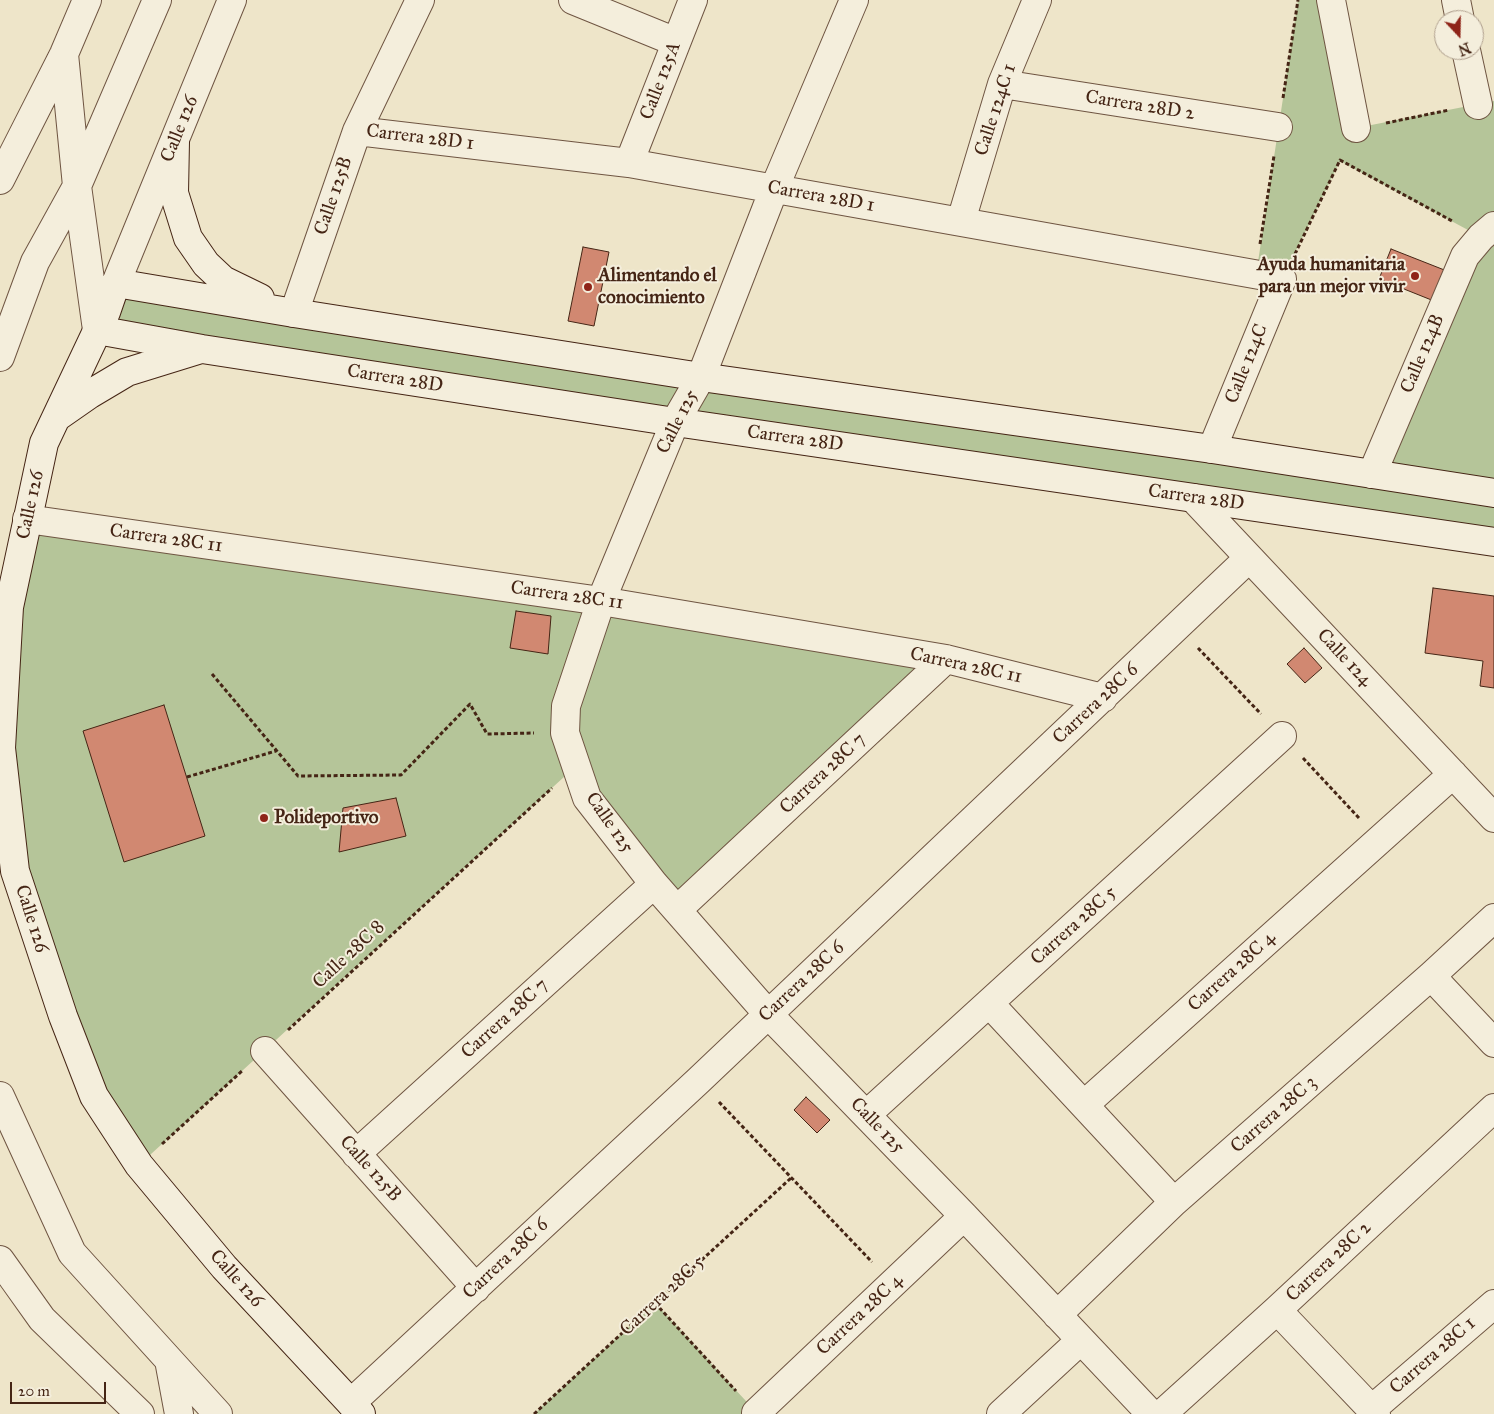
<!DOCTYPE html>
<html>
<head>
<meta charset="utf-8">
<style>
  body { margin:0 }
  #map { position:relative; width:1494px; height:1414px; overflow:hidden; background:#eee5c9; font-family:"IM FELL Great Primer",serif }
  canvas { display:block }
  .north { position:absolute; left:1434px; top:10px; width:50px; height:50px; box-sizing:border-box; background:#f4eedc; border:1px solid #ae9e8c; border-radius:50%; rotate:159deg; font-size:14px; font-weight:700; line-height:20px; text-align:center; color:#452515 }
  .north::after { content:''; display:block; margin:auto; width:18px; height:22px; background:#8f2418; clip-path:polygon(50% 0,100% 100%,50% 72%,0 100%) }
  .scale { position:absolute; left:10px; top:1382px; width:96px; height:22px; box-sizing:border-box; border:2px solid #452515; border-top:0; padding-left:6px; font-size:15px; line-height:18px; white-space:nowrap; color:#452515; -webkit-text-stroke:4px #f4eedc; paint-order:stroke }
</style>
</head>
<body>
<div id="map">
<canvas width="1494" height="1414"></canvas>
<div class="north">N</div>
<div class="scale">20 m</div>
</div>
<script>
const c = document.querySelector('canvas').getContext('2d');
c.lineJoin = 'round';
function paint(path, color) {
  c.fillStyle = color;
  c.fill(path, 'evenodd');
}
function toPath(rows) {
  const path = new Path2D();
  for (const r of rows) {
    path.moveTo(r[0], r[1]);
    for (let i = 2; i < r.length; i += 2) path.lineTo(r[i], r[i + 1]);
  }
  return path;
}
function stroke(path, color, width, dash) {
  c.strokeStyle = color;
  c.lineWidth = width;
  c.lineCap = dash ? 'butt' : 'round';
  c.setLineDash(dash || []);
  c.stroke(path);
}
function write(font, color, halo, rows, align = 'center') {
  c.font = font + ' "IM FELL Great Primer",serif';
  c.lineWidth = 4;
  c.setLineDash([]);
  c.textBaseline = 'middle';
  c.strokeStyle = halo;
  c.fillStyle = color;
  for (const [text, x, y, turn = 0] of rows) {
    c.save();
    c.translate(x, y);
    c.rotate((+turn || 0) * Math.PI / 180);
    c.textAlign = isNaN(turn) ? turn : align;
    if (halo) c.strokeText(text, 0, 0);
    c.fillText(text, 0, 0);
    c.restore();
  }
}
const green = toPath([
  [1298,0,1331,0,1356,128,1494,101,1494,542,97,330,116,283,1371,474,1481,237,1340,161,1282,279,1256,275],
  [27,519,946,659,677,910,576,766,139,1165,94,1096,15,871,1,748],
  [655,1303,758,1414,534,1414]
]);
const building = toPath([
  [583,247,609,252,594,326,568,321,583,247],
  [1391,249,1452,273,1439,303,1379,279,1391,249],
  [1433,588,1494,596,1494,688,1480,686,1483,661,1425,653,1433,588],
  [516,611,551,616,548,654,510,648,516,611],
  [1304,648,1322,668,1305,683,1287,664,1304,648],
  [164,705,205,836,124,862,83,731,164,705],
  [396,798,406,836,339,852,343,808,396,798],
  [806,1097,830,1120,817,1133,794,1110,806,1097]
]);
const path = toPath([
  [1283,98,1298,0],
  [1386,123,1449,110],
  [1260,244,1274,156],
  [1295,254,1340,160,1454,222],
  [1198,648,1261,714],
  [212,674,298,776,401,775,470,704,487,734,534,733],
  [1303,758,1359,818],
  [187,777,276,751],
  [288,1030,552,788],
  [719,1102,872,1262],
  [162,1144,242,1071],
  [655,1303,736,1391],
  [534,1414,791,1178]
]);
const street = toPath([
  [573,0,676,42],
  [854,0,774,189,701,377,675,422,601,601,566,706,565,733,587,798,654,884,768,1014,964,1216,1151,1414],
  [1331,0,1356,128],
  [1456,0,1460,20],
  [1466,50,1478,105],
  [64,54,77,186,97,330],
  [1002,84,1278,127],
  [357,131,629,163,1282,279,1212,449],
  [629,163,693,0],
  [0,180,64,54,87,0],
  [961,221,1002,84,1037,0],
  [116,283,232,0],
  [294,313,357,131,420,0],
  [0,357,35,262,77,186,157,0],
  [1372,474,1465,256,1481,237,1494,226],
  [1193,498,1494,818],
  [27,519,601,601,946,659,1103,698],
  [677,910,946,659],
  [1431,976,1494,1043],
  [989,1003,1174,1202],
  [265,1051,476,1288],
  [0,1096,72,1253,218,1414],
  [1085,1104,1453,774],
  [866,1115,1282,736],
  [356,1154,654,884],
  [0,1260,42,1319,140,1414],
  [1277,1310,1376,1414],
  [1057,1315,1174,1202,1431,976,1494,918],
  [169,1360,179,1414],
  [351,1403,698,1081,1249,558],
  [1372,1409,1494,1304],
  [756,1413,964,1216],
  [1001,1414,1081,1340],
  [1162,1414,1277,1310,1494,1108]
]);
const secondary = toPath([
  [175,141,174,193,188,238,206,264,223,280,260,298],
  [97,330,202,349,675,422,1494,542],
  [57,417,90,394,127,372,198,350],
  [361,1414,224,1267,139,1165,94,1096,63,1016,15,871,1,748,9,607,44,443,106,312,116,283,294,313,701,377,1212,449,1494,493]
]);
const markers = [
  [1415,276,5,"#8f2418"],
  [588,287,5,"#8f2418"],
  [264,818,5,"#8f2418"]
];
const streetNames = [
  ["Calle 125A",661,81,-69],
  ["Carrera 28D 2",1140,106,9],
  ["Calle 124C 1",996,110,-72],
  ["Calle 126",180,129,-68],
  ["Carrera 28D 1",420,138,7],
  ["Calle 125B",334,196,-71],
  ["Carrera 28D 1",821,197,10],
  ["Calle 124B",1423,354,-67],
  ["Calle 124C",1247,364,-68],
  ["Carrera 28D",395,379,9],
  ["Calle 125",678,422,-63],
  ["Carrera 28D",795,439,8],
  ["Carrera 28D",1196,498,8],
  ["Calle 126",31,505,-78],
  ["Carrera 28C 11",166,539,8],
  ["Carrera 28C 11",567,596,8],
  ["Calle 124",1344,658,47],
  ["Carrera 28C 11",966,666,12],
  ["Carrera 28C 6",1096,704,-43],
  ["Carrera 28C 7",823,774,-43],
  ["Calle 125",609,823,55],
  ["Calle 126",31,919,72],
  ["Carrera 28C 5",1074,926,-42],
  ["Calle 28C 8",349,955,-43],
  ["Carrera 28C 4",1232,972,-42],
  ["Carrera 28C 6",802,982,-43],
  ["Carrera 28C 7",505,1019,-42],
  ["Carrera 28C 3",1274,1115,-41],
  ["Calle 125",877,1126,46],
  ["Calle 125B",370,1169,48],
  ["Carrera 28C 6",506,1259,-43],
  ["Carrera 28C 2",1329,1262,-43],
  ["Calle 126",236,1279,48],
  ["Carrera 28C 5",663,1296,-43],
  ["Carrera 28C 4",860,1315,-43],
  ["Carrera 28C 1",1433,1356,-41]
];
const poiNames = [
  ["Ayuda humanitaria",1405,265,"right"],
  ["para un mejor vivir",1405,287,"right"],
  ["Alimentando el",598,276],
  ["conocimiento",598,298],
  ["Polideportivo",274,818]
];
paint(green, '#b5c599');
paint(building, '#d18871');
stroke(building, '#452515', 1);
stroke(street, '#6f5542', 30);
stroke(secondary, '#452515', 30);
stroke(path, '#452515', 3, [4, 2.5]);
stroke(street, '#f4eedc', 28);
stroke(secondary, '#f4eedc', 28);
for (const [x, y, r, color] of markers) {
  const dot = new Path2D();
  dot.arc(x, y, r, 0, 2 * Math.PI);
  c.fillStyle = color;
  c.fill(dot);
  stroke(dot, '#f4eedc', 2);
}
write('19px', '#452515', '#f4eedc', streetNames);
write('bold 19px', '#452515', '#f4eedc', poiNames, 'left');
</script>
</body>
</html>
